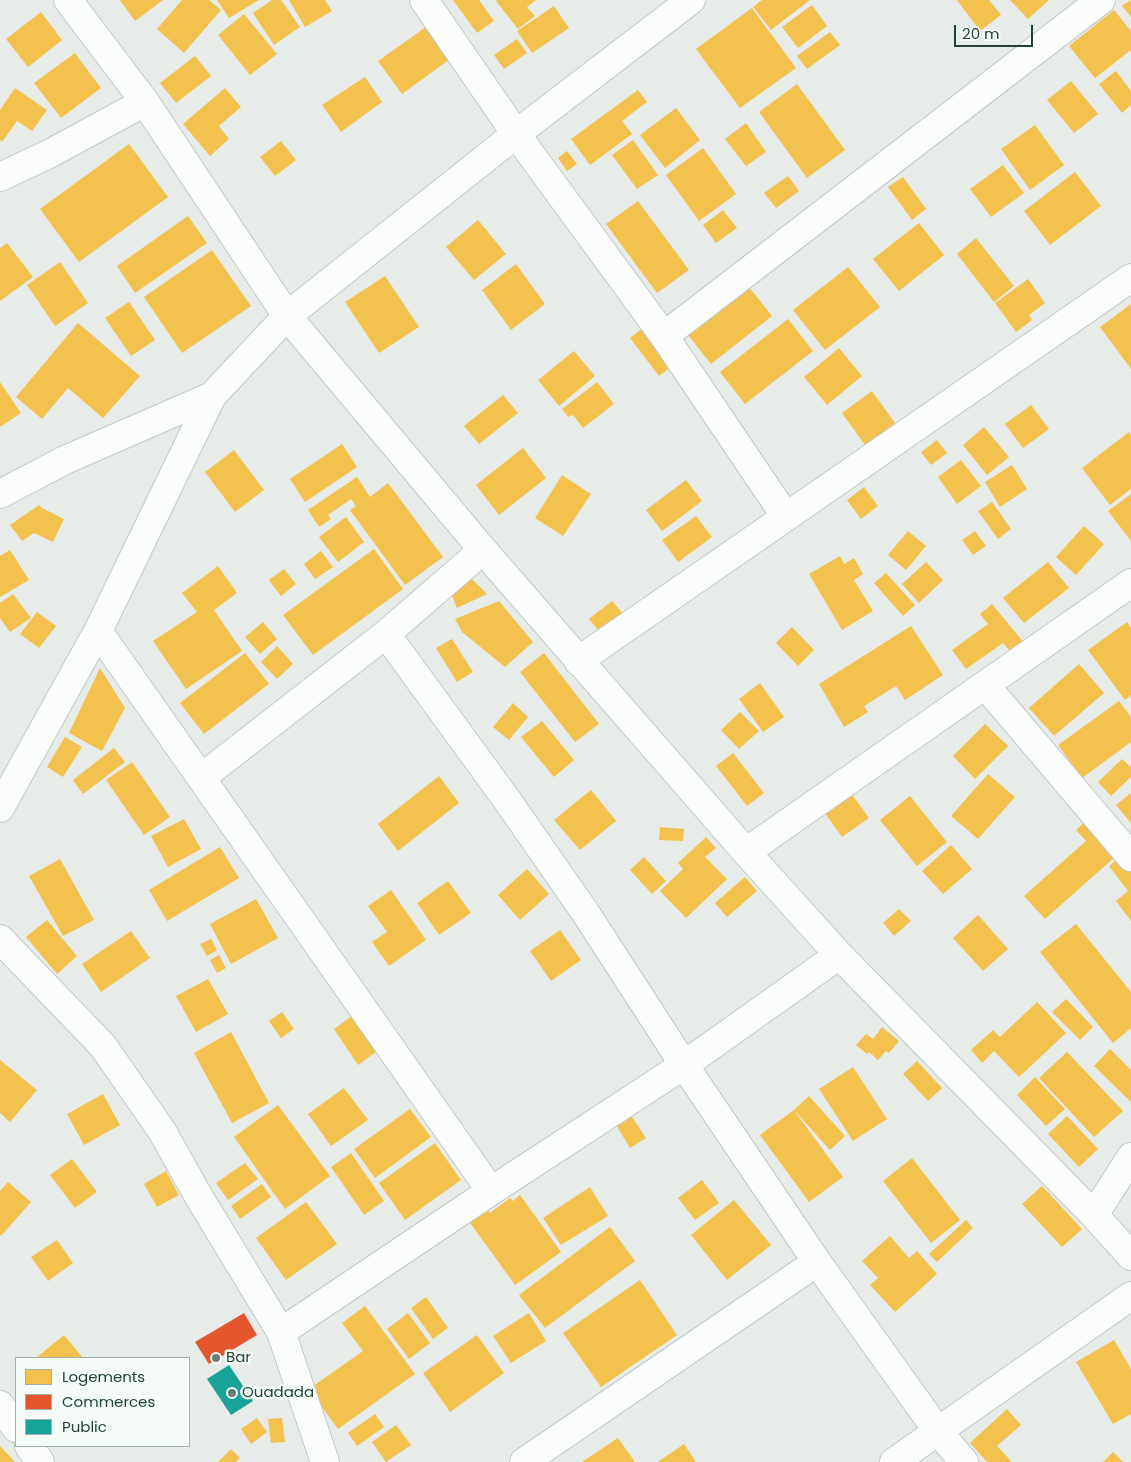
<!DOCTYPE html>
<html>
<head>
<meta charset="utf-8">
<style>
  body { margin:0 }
  #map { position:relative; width:1131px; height:1462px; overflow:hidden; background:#e7ece9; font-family:Poppins,sans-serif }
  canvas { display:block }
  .legend { position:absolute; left:15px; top:1357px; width:175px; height:90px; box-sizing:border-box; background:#f5fbf7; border:1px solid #a0b1aa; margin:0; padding:6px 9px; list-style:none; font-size:15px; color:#204336 }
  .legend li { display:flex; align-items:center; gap:10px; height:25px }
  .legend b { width:25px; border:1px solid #a0b1aa }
  .scale { position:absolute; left:954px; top:25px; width:79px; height:22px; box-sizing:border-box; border:2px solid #204336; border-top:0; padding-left:6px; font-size:15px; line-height:18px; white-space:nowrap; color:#204336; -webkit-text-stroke:4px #f5fbf7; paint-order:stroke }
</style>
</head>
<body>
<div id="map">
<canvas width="1131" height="1462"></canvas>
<ul class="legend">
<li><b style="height:14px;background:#f2c14e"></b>Logements</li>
<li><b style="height:14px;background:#e4572e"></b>Commerces</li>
<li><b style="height:14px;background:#17a398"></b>Public</li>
</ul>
<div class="scale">20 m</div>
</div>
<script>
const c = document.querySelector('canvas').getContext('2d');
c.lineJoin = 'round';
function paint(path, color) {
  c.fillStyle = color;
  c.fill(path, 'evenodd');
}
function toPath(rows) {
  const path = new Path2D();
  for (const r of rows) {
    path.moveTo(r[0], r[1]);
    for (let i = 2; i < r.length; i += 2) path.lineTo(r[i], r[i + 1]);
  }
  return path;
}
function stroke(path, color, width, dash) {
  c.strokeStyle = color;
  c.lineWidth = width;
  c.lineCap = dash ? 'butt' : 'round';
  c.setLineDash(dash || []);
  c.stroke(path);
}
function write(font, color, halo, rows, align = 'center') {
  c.font = font + ' Poppins,sans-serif';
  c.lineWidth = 5;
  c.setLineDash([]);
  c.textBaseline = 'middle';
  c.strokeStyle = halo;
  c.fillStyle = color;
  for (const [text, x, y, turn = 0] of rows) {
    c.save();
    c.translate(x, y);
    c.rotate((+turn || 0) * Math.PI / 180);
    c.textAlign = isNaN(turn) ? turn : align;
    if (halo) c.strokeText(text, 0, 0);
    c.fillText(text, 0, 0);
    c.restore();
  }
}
const homes = toPath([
  [120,0,163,0,135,21],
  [182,0,209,0,221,10,184,53,157,29],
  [217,0,259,0,229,18],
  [272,0,281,0,300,27,274,45,253,13],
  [289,0,325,0,332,11,305,27],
  [453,0,479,0,494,21,477,33],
  [498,0,536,0,527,7,535,16,518,29,496,1],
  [762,0,810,0,771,30,753,7],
  [957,0,989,0,1001,15,980,31],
  [1010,0,1049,0,1028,19],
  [1131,0,1131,17,1122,6],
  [812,5,827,26,798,48,782,27],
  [554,6,569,28,532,53,517,31],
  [752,8,796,68,740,108,696,49],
  [1114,10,1131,31,1131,50,1095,78,1069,46],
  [41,12,62,40,28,67,6,39],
  [244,14,277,54,250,75,218,35],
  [426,27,450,59,402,94,378,61],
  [830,32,840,45,807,69,797,56],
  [517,39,527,53,504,69,494,55],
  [75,53,101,88,61,118,34,83],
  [195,56,211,76,176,103,160,83],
  [1116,71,1131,91,1131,105,1122,113,1099,84],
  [365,77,382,102,341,132,322,105],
  [1071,81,1098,114,1074,133,1047,100],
  [797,84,845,150,807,178,759,112],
  [15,88,47,110,32,131,17,121,2,142,0,140,0,110],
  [225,88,241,107,219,126,229,139,210,156,183,124],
  [638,90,647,102,622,121,632,134,590,165,571,139],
  [676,108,700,140,665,168,640,135],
  [746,123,766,152,746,166,725,139],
  [1035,125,1064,165,1030,190,1001,149],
  [633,140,658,175,637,189,612,155],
  [281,141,296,160,275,176,260,157],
  [129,144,168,197,79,262,40,209],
  [703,148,736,194,699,221,666,175],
  [567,151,577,164,567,171,558,158],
  [1003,165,1024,193,991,217,970,189],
  [1075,172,1101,206,1050,245,1024,211],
  [788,176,799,191,776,208,764,193],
  [903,177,926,209,912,220,888,187],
  [638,201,689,270,657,293,606,224],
  [723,210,737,228,716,243,703,225],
  [188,216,207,243,135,293,117,266],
  [478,220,506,254,474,280,446,247],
  [919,223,944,255,899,291,873,259],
  [976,238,1014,286,994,302,957,254],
  [7,243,33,277,0,301,0,248],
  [212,250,251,306,182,353,144,297],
  [60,262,88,303,55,326,27,285],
  [516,264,545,304,511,330,482,290],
  [848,267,880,307,825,350,793,310],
  [385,276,419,327,379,353,345,302],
  [1028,279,1045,303,1029,315,1032,320,1016,332,995,303],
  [749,287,772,316,711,364,688,335],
  [129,302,155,340,131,356,105,318],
  [1131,304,1131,369,1100,327],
  [788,319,813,351,745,404,720,372],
  [78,323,140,376,103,418,68,388,42,419,16,397],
  [643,328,672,366,659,376,630,338],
  [839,348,862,376,827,405,804,377],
  [574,351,595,376,559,406,538,380],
  [0,382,21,413,0,427],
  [597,382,614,404,583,428,573,415,568,417,562,409],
  [872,391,895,423,865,445,842,413],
  [503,395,518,413,479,444,464,426],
  [1031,405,1049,429,1023,448,1005,424],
  [984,427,1009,457,987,475,963,445],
  [1129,432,1131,435,1131,489,1110,505,1082,468],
  [937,440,947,453,931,465,921,452],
  [342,444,357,467,305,502,290,479],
  [523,448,546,478,499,515,476,485],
  [234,450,264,490,235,512,205,472],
  [961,460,981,486,957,504,938,477],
  [1012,465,1027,489,1000,507,985,482],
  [562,475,591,494,563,536,535,518],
  [357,477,370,497,388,483,443,557,405,585,350,510,356,506,351,499,328,515,331,519,319,527,308,510],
  [686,480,702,501,662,531,646,510],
  [864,487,878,506,861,519,847,500],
  [1131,494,1131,541,1108,511],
  [992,502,1011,529,998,539,978,511],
  [39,505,42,508,64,519,53,542,34,533,22,541,10,525],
  [696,516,712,537,678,562,662,540],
  [346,517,364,542,338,562,319,537],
  [1084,526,1104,544,1076,575,1056,557],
  [908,531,926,546,906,570,888,555],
  [975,531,986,546,973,555,962,540],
  [374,549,403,589,313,655,283,615],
  [10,550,29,580,0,597,0,556],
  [321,551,333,567,315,579,304,564],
  [840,556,844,564,854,558,863,574,854,580,873,611,842,630,809,574],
  [926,562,943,580,919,603,902,584],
  [1048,562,1069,588,1024,623,1003,598],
  [218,566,237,593,214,610,242,651,186,689,153,641,197,612,182,593],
  [284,569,296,584,281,596,269,580],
  [886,573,915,605,903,616,874,583],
  [471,578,487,594,457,608,451,593],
  [13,594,31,618,10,632,0,618,0,603],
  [499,601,533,642,505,667,462,632,455,619],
  [612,601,626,617,603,636,589,619],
  [992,604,1024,643,1012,653,1003,643,966,669,952,650,988,624,980,614],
  [37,612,56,626,39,648,20,634],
  [263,622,277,639,260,654,245,637],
  [1127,622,1131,628,1131,695,1125,700,1088,650],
  [911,626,943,675,905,700,896,686,864,706,868,712,844,727,819,684],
  [792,627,814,650,798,666,776,643],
  [452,639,473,672,457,682,436,648],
  [277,646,293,664,277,679,261,662],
  [245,653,269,684,204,734,180,703],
  [544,653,599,724,575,742,520,672],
  [1079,664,1104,693,1054,736,1029,708],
  [100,668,125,708,102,751,69,733],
  [760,683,784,717,763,732,739,699],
  [1119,701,1131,717,1131,742,1082,778,1058,745],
  [513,703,528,717,509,740,493,727],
  [740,712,759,731,739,749,721,730],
  [542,721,574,760,554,777,521,737],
  [985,724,1008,746,975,779,953,756],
  [65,737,82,747,63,777,47,767],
  [114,748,125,762,83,794,73,780],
  [733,753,764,793,747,806,716,766],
  [1122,759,1131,767,1131,777,1111,796,1098,782],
  [132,762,170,817,144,835,106,780],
  [988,774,1015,797,978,839,951,816],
  [439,776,459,803,398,851,378,824],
  [591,790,616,821,580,850,554,820],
  [849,790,869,818,842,837,822,809],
  [1131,793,1131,823,1116,805],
  [910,796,947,842,917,866,880,820],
  [184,819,201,849,168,867,151,836],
  [1086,821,1115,857,1045,919,1024,896,1086,841,1076,830],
  [660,827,684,829,683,841,659,840],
  [706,837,716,848,705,857,727,879,686,918,660,891,683,869,678,863],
  [951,845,972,869,943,894,922,871],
  [220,847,239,878,167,921,149,890],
  [644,857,666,881,652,894,630,870],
  [1121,857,1131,870,1131,921,1116,901,1128,891,1109,866],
  [60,859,94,920,63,936,29,876],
  [527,869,549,894,520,920,498,895],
  [745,877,757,891,727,917,715,903],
  [448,881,471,913,439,935,417,903],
  [391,890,426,940,389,966,372,942,387,932,368,906],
  [256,899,278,938,231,964,210,924],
  [899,909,911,921,894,936,883,923],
  [978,915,1008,949,983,971,953,938],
  [47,920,77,956,57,974,26,937],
  [1076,924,1131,992,1131,1028,1113,1043,1040,952],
  [560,930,581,960,551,981,530,951],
  [131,931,150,958,101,992,82,964],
  [211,939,217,950,207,956,200,944],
  [219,955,226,968,217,973,210,960],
  [208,979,228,1014,196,1032,176,996],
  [1066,999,1093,1027,1080,1040,1052,1012],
  [1037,1002,1066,1033,1019,1077,994,1051,982,1063,971,1050,993,1030,1000,1037],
  [282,1012,294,1029,281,1038,269,1021],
  [352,1016,376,1052,358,1065,334,1029],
  [882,1027,899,1041,889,1053,886,1051,878,1060,869,1052,867,1054,856,1045,866,1034,873,1039],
  [231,1032,269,1103,232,1123,194,1053],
  [1110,1049,1131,1070,1131,1102,1094,1066],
  [1067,1052,1123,1111,1094,1137,1039,1078],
  [0,1060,37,1090,10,1122,0,1113],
  [917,1061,942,1088,928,1101,903,1074],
  [853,1067,887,1119,853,1141,819,1089],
  [1035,1077,1065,1109,1046,1126,1017,1095],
  [344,1088,368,1120,331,1146,308,1114],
  [103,1094,120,1125,84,1145,67,1114],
  [809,1096,845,1136,830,1150,794,1110,843,1177,809,1202,760,1135,794,1110],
  [278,1105,330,1176,285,1209,234,1137],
  [410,1109,431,1137,375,1178,354,1149],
  [628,1111,646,1138,630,1148,613,1120],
  [1067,1116,1098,1149,1079,1167,1048,1134],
  [435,1143,461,1180,405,1220,379,1183],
  [351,1153,384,1201,364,1215,331,1167],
  [912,1158,960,1220,931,1243,883,1181],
  [72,1159,97,1192,75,1208,50,1175],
  [245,1163,258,1179,228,1200,216,1183],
  [166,1171,179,1195,157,1207,144,1184],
  [702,1180,719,1203,695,1220,678,1198],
  [8,1182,31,1202,1,1236,0,1234,0,1191],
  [262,1184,271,1197,240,1219,231,1206],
  [1042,1186,1082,1229,1062,1247,1022,1204],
  [590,1187,608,1216,561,1245,543,1218],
  [520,1195,561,1252,515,1285,468,1220,486,1207,490,1213,510,1198,513,1201],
  [734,1200,771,1245,727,1280,691,1235],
  [306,1202,337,1244,286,1280,256,1238],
  [966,1220,973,1228,937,1262,929,1254],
  [610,1227,635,1261,545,1328,519,1295],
  [890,1236,909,1258,917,1251,937,1274,895,1312,870,1285,878,1278,862,1261],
  [57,1240,73,1263,48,1281,31,1257],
  [640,1280,677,1335,601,1387,563,1333],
  [426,1297,448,1328,433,1339,411,1308],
  [365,1306,415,1374,338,1429,309,1389,363,1351,342,1323],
  [408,1313,430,1343,409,1359,387,1329],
  [529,1313,546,1341,511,1363,493,1336],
  [64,1335,83,1358,36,1358],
  [477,1335,504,1373,450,1412,423,1373],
  [1114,1340,1131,1369,1131,1414,1113,1424,1076,1362],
  [1007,1409,1021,1425,997,1446,1012,1462,987,1462,970,1443],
  [375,1414,384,1427,357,1446,348,1433],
  [257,1418,267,1432,251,1444,241,1429],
  [282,1418,285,1442,271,1443,268,1419],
  [396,1425,411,1445,386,1462,372,1442],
  [618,1438,635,1462,582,1462],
  [684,1444,696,1462,658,1462],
  [0,1446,15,1462,0,1462],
  [231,1449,240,1458,236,1462,218,1462],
  [1113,1452,1123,1462,1103,1462]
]);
const shops = toPath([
  [244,1313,257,1335,209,1364,195,1342]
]);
const public = toPath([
  [229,1365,253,1401,231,1415,207,1379]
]);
const minor = toPath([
  [68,0,145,102,287,316,483,550,746,852,839,955,1094,1215,1131,1256],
  [424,0,516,134,664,336,786,517],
  [0,177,49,154,145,102],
  [664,336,1101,0],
  [0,494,65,460,212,396,287,316,516,134,691,0],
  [98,631,491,1191],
  [386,634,507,800,585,912,684,1065,817,1262,937,1430,964,1462],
  [578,661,1131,278],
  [985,685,1131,857],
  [201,778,386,634,483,550],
  [0,808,98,631,212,396],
  [746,852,1131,583],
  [0,939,103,1046,162,1131,199,1197,281,1332,325,1462],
  [1094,1215,1131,1157],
  [281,1332,491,1191,684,1065,839,955],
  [0,1405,16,1428],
  [29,1446,40,1462],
  [524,1462,817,1262],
  [894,1462,1131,1296]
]);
const markers = [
  [216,1358,5,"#667e75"],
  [232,1393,5,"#667e75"]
];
const poiNames = [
  ["Bar",226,1358],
  ["Ouadada",242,1393]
];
paint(homes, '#f2c14e');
paint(shops, '#e4572e');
paint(public, '#17a398');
stroke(minor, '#c3c9c6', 30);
stroke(minor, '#fbfcfc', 28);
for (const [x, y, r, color] of markers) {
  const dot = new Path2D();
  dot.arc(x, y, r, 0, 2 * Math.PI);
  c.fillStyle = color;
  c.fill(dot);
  stroke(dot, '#f5fbf7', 2);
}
write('15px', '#204336', '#f5fbf7', poiNames, 'left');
</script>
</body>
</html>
